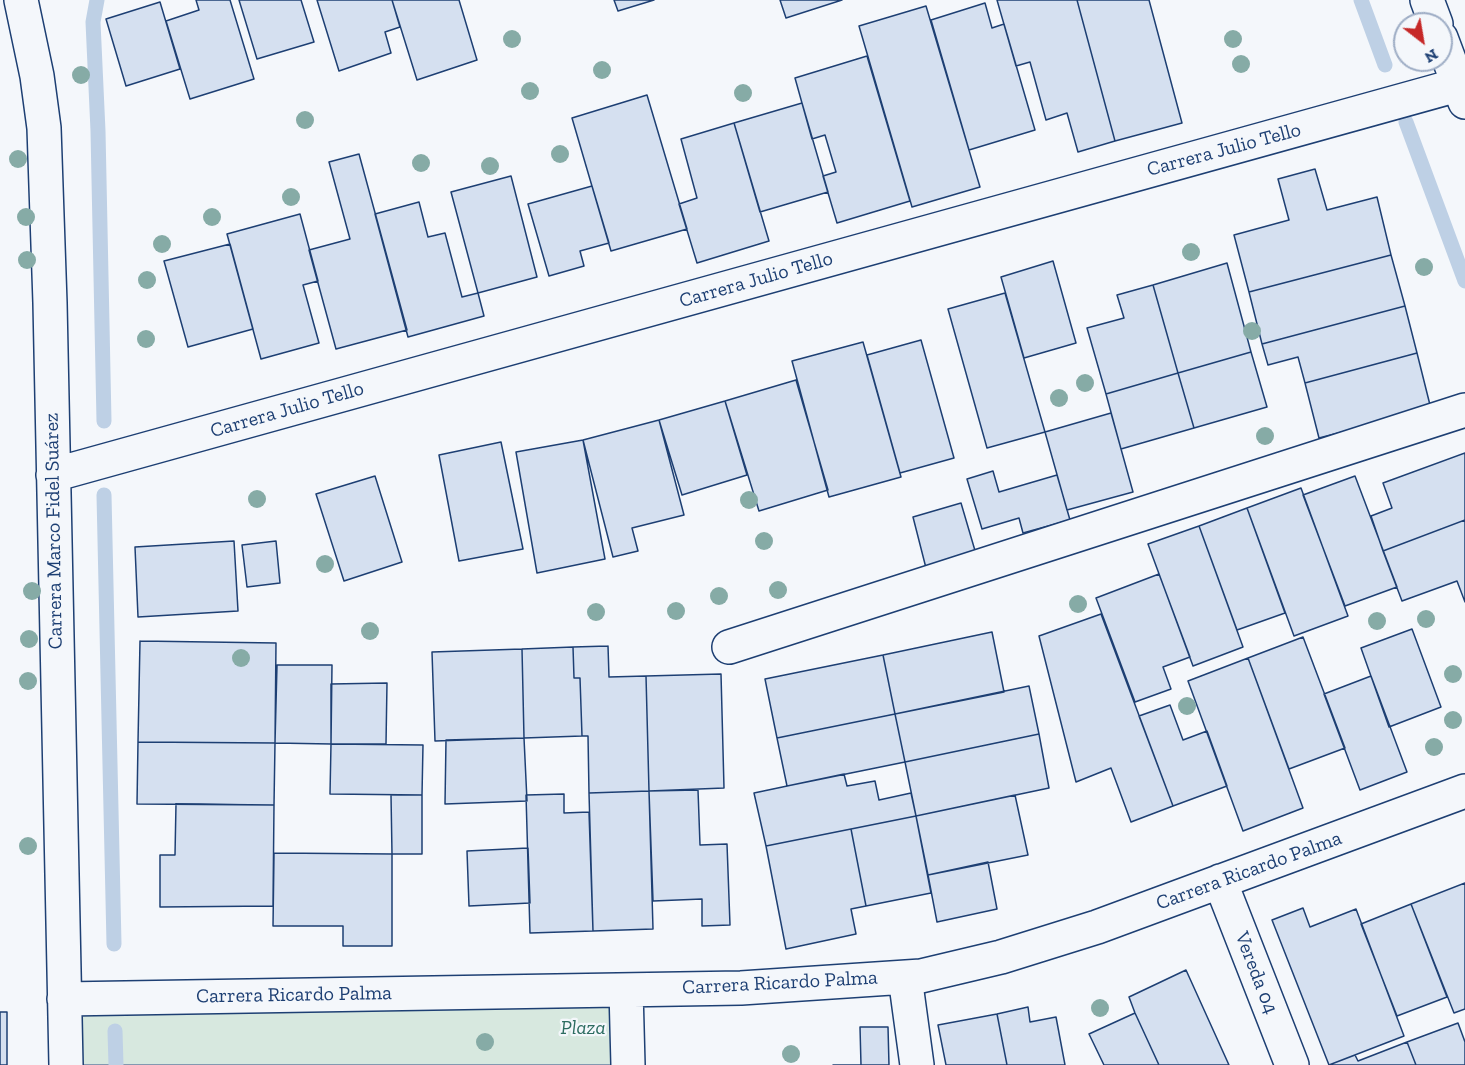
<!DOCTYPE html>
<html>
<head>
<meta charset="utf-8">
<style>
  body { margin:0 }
  #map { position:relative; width:1465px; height:1065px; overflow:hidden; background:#f4f7fb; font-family:"Zilla Slab",serif }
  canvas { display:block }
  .north { position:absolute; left:1393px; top:12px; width:60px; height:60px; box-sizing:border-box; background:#f4f7fb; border:2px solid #9eadc5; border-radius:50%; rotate:149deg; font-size:16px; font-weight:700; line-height:24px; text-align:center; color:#1d3f73 }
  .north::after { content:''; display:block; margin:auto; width:21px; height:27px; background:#c62828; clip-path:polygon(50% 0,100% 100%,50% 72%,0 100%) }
</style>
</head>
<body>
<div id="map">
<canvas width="1465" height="1065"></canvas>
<div class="north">N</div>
</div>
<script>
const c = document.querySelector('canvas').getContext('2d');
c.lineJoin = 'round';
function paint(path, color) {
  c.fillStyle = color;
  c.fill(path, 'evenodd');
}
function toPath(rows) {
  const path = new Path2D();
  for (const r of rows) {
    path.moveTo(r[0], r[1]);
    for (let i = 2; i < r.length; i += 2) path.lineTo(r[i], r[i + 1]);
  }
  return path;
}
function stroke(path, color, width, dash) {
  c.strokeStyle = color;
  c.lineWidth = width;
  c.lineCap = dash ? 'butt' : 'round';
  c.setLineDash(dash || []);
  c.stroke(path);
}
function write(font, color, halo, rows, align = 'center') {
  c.font = font + ' "Zilla Slab",serif';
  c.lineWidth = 4.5;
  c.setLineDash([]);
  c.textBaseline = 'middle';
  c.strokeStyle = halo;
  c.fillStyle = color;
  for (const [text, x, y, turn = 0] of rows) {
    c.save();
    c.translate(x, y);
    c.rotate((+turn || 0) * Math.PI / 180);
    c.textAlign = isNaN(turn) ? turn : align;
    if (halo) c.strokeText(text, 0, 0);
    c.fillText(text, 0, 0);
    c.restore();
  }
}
const green = toPath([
  [626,990,628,1065,66,1065,64,999,626,990]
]);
const stream = toPath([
  [97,0,93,22,98,131,104,421],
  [1361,0,1385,65],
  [1406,122,1465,281],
  [104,495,114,944],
  [115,1031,116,1065]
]);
const building = toPath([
  [196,0,230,0,254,79,190,99,166,21,199,10,196,0],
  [239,0,301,0,314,42,257,59,239,0],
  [317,0,392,0,400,27,385,32,391,53,339,71,317,0],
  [392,0,459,0,477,60,417,80,392,0],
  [614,0,654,0,618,11,614,0],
  [780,0,842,0,786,18,780,0],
  [997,0,1077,0,1115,141,1078,152,1067,113,1046,120,1030,62,1016,66,997,0],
  [1077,0,1149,0,1182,123,1115,141,1077,0],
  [160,2,180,69,126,86,106,19,160,2],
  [985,3,992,28,1004,24,1035,130,969,150,931,20,985,3],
  [926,6,980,187,912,207,859,26,926,6],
  [867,56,910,201,837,223,823,176,836,172,825,135,812,139,795,78,867,56],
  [647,95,687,229,611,251,572,118,647,95],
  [802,103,828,192,760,212,734,123,802,103],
  [734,123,769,241,697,263,679,204,697,198,681,139,734,123],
  [359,154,407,330,336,349,309,250,350,239,329,162,359,154],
  [1315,169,1327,210,1377,197,1391,255,1249,292,1234,235,1289,220,1278,179,1315,169],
  [511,176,537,277,478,293,451,192,511,176],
  [592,186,609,243,580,251,584,266,549,276,528,204,592,186],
  [419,202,428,237,445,233,462,297,478,293,484,316,408,337,375,214,419,202],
  [300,214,318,281,303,285,319,343,261,359,227,234,300,214],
  [230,244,253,329,188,347,164,261,230,244],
  [1391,255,1405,306,1262,344,1249,292,1391,255],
  [1053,261,1076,343,1024,358,1001,277,1053,261],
  [1227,263,1251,352,1178,373,1153,285,1227,263],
  [1153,285,1178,373,1106,394,1087,328,1124,318,1117,295,1153,285],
  [1005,293,1045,432,987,448,948,309,1005,293],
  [1405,306,1417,353,1305,383,1298,357,1268,365,1262,344,1405,306],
  [921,340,954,458,900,473,867,355,921,340],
  [863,342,901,477,829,497,792,361,863,342],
  [1251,352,1267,407,1194,428,1178,373,1251,352],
  [1417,353,1431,409,1319,438,1305,383,1417,353],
  [1178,373,1194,428,1121,449,1106,394,1178,373],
  [796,380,828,490,759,511,725,401,796,380],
  [725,401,747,475,682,495,659,420,725,401],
  [1111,413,1133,492,1067,510,1045,432,1111,413],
  [659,420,684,515,632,528,638,551,613,557,583,440,659,420],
  [583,440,605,559,537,573,516,452,583,440],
  [501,442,523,549,459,561,439,455,501,442],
  [1465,453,1465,520,1383,551,1371,516,1392,508,1383,483,1465,453],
  [993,471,999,492,1057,475,1070,520,1023,533,1019,518,982,529,967,479,993,471],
  [375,476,402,562,344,581,316,494,375,476],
  [1355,476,1397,587,1345,606,1303,495,1355,476],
  [1301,488,1348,616,1294,636,1247,508,1301,488],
  [961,503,976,554,926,568,913,517,961,503],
  [1247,508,1285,613,1237,630,1199,526,1247,508],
  [1465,520,1465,602,1457,581,1402,601,1383,551,1465,520],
  [1199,526,1243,647,1193,666,1148,544,1199,526],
  [234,541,238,611,138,617,135,547,234,541],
  [276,541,280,583,247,587,242,545,276,541],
  [1159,574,1190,657,1163,667,1171,689,1135,702,1096,598,1159,574],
  [1101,614,1173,806,1131,822,1111,768,1076,782,1039,636,1101,614],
  [1412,629,1441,707,1389,727,1361,648,1412,629],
  [992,632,1004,692,895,714,883,655,992,632],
  [1303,637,1345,748,1289,769,1248,658,1303,637],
  [140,641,276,643,275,743,138,742,140,641],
  [608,646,609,677,646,676,649,791,589,793,588,736,582,736,580,678,574,678,573,647,608,646],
  [573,647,574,678,580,678,582,736,524,738,522,649,573,647],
  [522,649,524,738,435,741,432,652,522,649],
  [883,655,895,714,777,738,765,679,883,655],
  [1248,658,1303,808,1243,831,1188,681,1248,658],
  [277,665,332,665,331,744,275,743,277,665],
  [721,674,724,788,649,791,646,676,721,674],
  [1371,676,1407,772,1360,790,1324,694,1371,676],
  [387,683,386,744,331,744,331,684,387,683],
  [1029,686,1039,734,905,762,895,714,1029,686],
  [1170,705,1183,740,1207,731,1227,786,1173,806,1139,716,1170,705],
  [895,714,905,762,787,786,777,738,895,714],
  [1039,734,1049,788,916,816,905,762,1039,734],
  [524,738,527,801,445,804,446,740,524,738],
  [138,742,275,743,274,805,137,804,138,742],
  [331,744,423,745,422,795,330,794,331,744],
  [844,774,847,786,875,781,879,800,911,793,916,816,766,846,754,793,844,774],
  [698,790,700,845,727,844,730,925,702,926,702,899,653,901,649,791,698,790],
  [649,791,653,929,593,931,589,793,649,791],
  [564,794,564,813,589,812,593,931,530,933,526,795,564,794],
  [391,795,422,795,422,854,392,854,391,795],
  [1015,795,1028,855,928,875,916,816,1015,795],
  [176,804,274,805,273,906,160,907,160,855,175,855,176,804],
  [916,816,931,893,866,906,851,829,916,816],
  [851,829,866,906,851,909,856,934,786,949,766,846,851,829],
  [528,848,530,903,469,906,467,851,528,848],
  [274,853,392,854,392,946,343,946,343,926,273,926,274,853],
  [988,862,997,909,937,922,928,875,988,862],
  [1465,883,1465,1009,1454,1013,1411,904,1465,883],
  [1411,904,1447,997,1397,1016,1361,924,1411,904],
  [1303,908,1310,927,1356,909,1404,1036,1329,1065,1272,920,1303,908],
  [1186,970,1229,1065,1159,1065,1135,1013,1129,997,1186,970],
  [1028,1007,1030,1022,1056,1017,1065,1065,1007,1065,997,1014,1028,1007],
  [0,1012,7,1012,7,1065,0,1065,0,1012],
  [1135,1013,1159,1065,1104,1065,1089,1034,1135,1013],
  [997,1014,1007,1065,946,1065,938,1025,997,1014],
  [1458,1023,1465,1042,1465,1065,1416,1065,1407,1042,1458,1023],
  [860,1027,888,1027,889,1065,833,1065,861,1065,860,1027],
  [1407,1042,1416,1065,1329,1065,1355,1055,1358,1061,1407,1042]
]);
const street = toPath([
  [21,0,37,76,44,128,50,303,66,1065],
  [1427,0,1436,24],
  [1441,38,1465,102],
  [53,475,1465,83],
  [729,647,1465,410],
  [1220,881,1292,1065],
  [905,977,917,1065],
  [626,990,628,1065],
  [64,999,741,988,921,976,1001,957,1097,927,1465,791]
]);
const trees = [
  [512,39],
  [1233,39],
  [1241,64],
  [602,70],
  [81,75],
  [530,91],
  [743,93],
  [305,120],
  [560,154],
  [18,159],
  [421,163],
  [490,166],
  [291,197],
  [26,217],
  [212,217],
  [162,244],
  [1191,252],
  [27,260],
  [1424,267],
  [147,280],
  [1252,331],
  [146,339],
  [1085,383],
  [1059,398],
  [1265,436],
  [257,499],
  [749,500],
  [764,541],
  [325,564],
  [778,590],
  [32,591],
  [719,596],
  [1078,604],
  [676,611],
  [596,612],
  [1426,619],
  [1377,621],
  [370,631],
  [29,639],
  [241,658],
  [1453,674],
  [28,681],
  [1187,706],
  [1453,720],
  [1434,747],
  [28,846],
  [1100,1008],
  [485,1042],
  [791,1054]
];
const streetNames = [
  ["Carrera Julio Tello",1224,150,-15],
  ["Carrera Julio Tello",756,280,-16],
  ["Carrera Julio Tello",287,410,-16],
  ["Carrera Marco Fidel Suárez",54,531,-91],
  ["Carrera Ricardo Palma",1249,871,-20],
  ["Vereda 04",1256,973,69],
  ["Carrera Ricardo Palma",780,983,-3],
  ["Carrera Ricardo Palma",294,995,-1]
];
const parkNames = [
  ["Plaza",583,1028]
];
paint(green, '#d7e8df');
stroke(green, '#687fa3', 1.5);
stroke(stream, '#bed0e5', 15);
paint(building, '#d5e0f0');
stroke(building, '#1d3f73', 1.5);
stroke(street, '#1d3f73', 36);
stroke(street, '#f4f7fb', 33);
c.fillStyle = '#86aba6';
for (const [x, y] of trees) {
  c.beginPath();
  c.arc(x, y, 9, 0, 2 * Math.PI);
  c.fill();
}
write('20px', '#1d3f73', '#f4f7fb', streetNames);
write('italic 20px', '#2c6c60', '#f4f7fb', parkNames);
</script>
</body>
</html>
